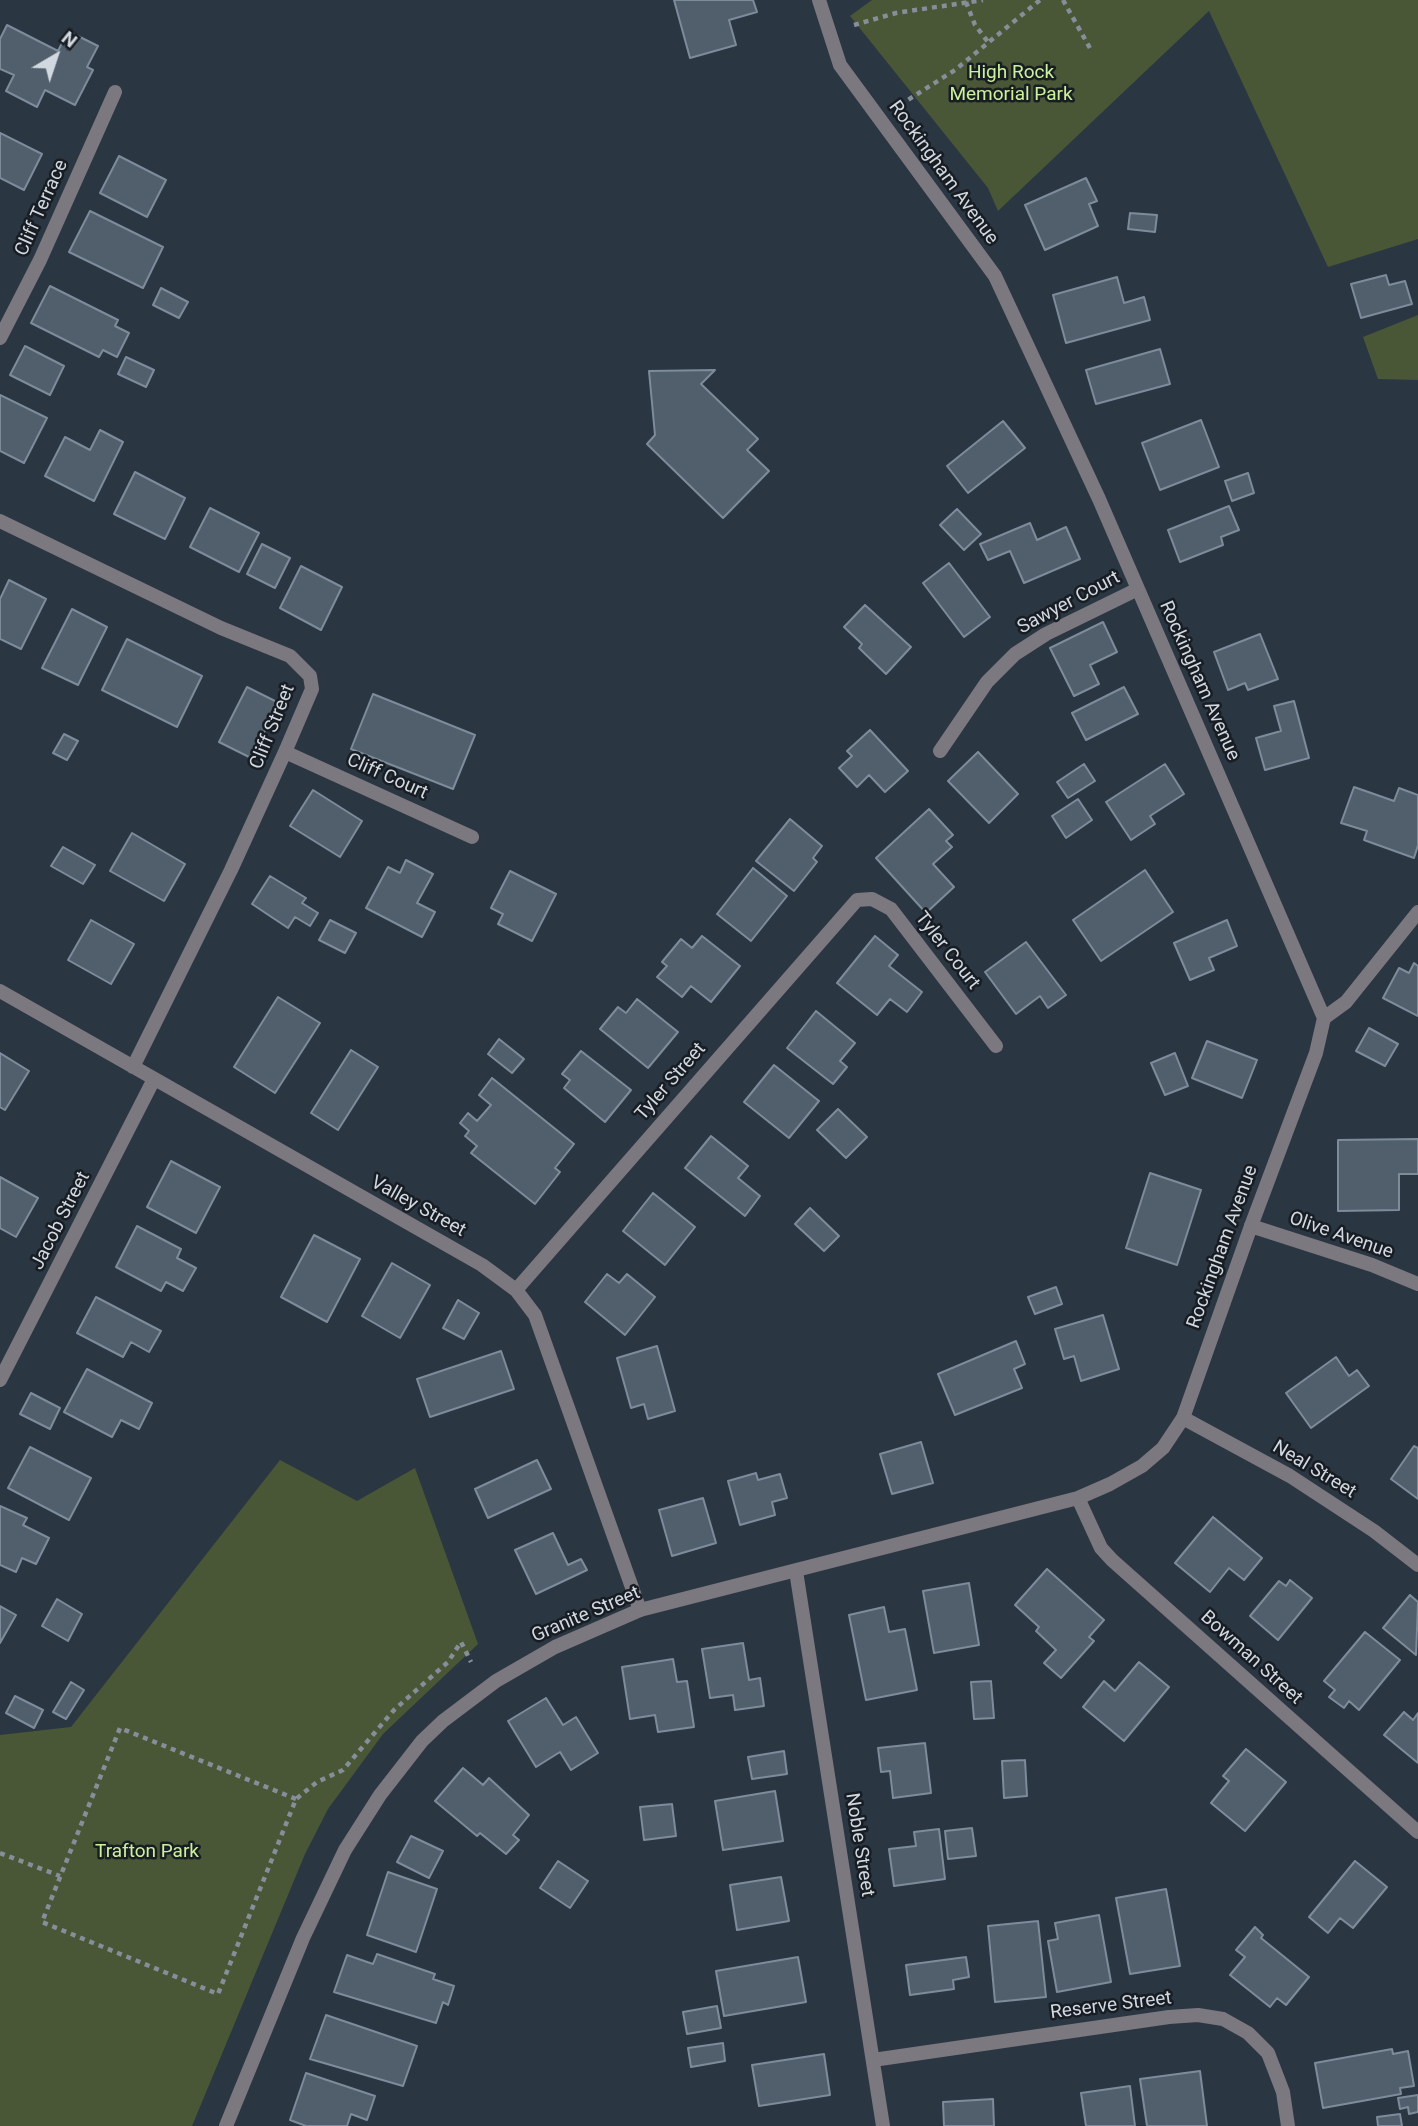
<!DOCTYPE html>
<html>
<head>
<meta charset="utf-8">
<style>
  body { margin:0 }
  #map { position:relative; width:1418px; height:2126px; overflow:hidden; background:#2b3643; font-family:Roboto,sans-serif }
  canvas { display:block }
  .north { position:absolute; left:21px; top:21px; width:70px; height:70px; -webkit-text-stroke:5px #181d23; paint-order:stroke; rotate:39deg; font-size:19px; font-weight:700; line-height:28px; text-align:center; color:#d1d8e0 }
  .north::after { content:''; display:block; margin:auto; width:24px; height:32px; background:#d1d8e0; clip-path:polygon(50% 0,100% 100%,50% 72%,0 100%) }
</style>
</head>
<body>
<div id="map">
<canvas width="1418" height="2126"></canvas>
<div class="north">N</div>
</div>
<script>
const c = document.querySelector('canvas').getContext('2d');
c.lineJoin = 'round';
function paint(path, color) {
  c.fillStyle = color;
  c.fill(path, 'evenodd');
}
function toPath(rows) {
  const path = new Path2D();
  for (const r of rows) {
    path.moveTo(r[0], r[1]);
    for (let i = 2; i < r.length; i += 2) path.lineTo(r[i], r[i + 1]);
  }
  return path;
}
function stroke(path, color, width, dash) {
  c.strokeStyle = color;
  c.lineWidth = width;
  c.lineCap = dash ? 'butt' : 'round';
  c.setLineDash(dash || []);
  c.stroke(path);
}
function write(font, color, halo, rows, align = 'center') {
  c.font = font + ' Roboto,sans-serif';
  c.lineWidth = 5;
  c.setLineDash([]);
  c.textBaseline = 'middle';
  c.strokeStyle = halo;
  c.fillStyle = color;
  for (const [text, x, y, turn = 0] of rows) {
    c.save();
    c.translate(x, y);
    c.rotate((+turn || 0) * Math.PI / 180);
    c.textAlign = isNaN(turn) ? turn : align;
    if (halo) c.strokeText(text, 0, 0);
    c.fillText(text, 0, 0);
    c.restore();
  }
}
const green = toPath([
  [872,0,1418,0,1418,239,1328,267,1209,11,998,211,988,188,850,16],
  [1418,315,1418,380,1378,379,1363,337],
  [280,1460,357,1501,415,1468,478,1644,383,1734,328,1809,305,1854,192,2126,0,2126,0,1735,71,1727]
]);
const building = toPath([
  [674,0,753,0,757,12,729,20,736,45,690,58,674,0],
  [7,25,58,51,68,31,98,46,87,67,93,70,75,105,45,90,37,107,6,91,14,75,0,69,0,39,7,25],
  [0,133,42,154,24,190,0,178,0,133],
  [119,156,166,180,147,217,100,193,119,156],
  [1086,178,1097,201,1089,204,1098,226,1045,250,1025,205,1086,178],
  [90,211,163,247,143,288,69,252,90,211],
  [1130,213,1157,215,1155,232,1128,229,1130,213],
  [1386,275,1389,285,1405,281,1412,304,1361,318,1351,284,1386,275],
  [1117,277,1124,303,1144,297,1150,320,1066,343,1053,295,1117,277],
  [50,286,118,320,115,326,129,333,117,357,103,350,99,357,31,323,50,286],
  [161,288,188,302,179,318,153,305,161,288],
  [25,346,64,366,50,395,10,375,25,346],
  [1160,349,1170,384,1096,404,1086,370,1160,349],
  [126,357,154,370,146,387,118,374,126,357],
  [715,370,701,384,758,439,747,450,769,471,723,518,647,444,655,435,649,371,715,370],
  [0,395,47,418,24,463,0,451,0,395],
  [1201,420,1219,467,1160,490,1142,443,1201,420],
  [1003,421,1025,448,968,493,947,466,1003,421],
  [100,430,123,442,94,501,45,476,65,437,90,450,100,430],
  [135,472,185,498,165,539,114,514,135,472],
  [1248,473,1254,493,1232,501,1225,481,1248,473],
  [1229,506,1239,530,1221,537,1223,545,1180,562,1168,530,1229,506],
  [210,508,259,533,239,572,190,547,210,508],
  [957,509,981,534,964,550,940,525,957,509],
  [1030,523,1037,540,1066,527,1080,559,1024,583,1010,551,988,560,980,544,1030,523],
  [262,544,290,558,275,588,247,574,262,544],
  [949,563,990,617,964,637,923,583,949,563],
  [301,566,342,587,321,630,280,608,301,566],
  [9,580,46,599,21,649,0,639,0,599,9,580],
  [865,605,911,647,886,674,859,648,862,644,844,627,865,605],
  [72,609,107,627,78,685,42,668,72,609],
  [1103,622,1117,652,1090,665,1099,684,1074,696,1050,648,1103,622],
  [1260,634,1278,679,1248,690,1245,683,1228,690,1214,652,1260,634],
  [127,639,202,676,177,727,102,690,127,639],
  [247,687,279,703,251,758,219,742,247,687],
  [1124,687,1138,714,1086,740,1072,713,1124,687],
  [373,694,475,735,453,789,351,749,373,694],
  [1294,701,1309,758,1265,770,1256,738,1281,731,1274,706,1294,701],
  [870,730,908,771,885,792,869,775,857,787,839,768,852,756,847,751,870,730],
  [64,734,78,741,67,760,53,753,64,734],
  [978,752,1018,794,989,823,948,781,978,752],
  [1084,764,1095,781,1068,798,1057,782,1084,764],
  [1165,764,1184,794,1150,816,1155,824,1131,840,1106,802,1165,764],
  [1354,787,1394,801,1399,788,1418,795,1418,845,1414,858,1364,840,1367,831,1341,823,1354,787],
  [313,790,362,821,340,857,290,826,313,790],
  [1078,799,1092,820,1066,838,1052,816,1078,799],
  [929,809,953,835,946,841,952,847,933,864,954,887,926,913,876,858,929,809],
  [790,819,822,846,813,858,817,862,794,891,756,861,790,819],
  [132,833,185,864,164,901,110,871,132,833],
  [63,847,95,865,83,884,51,866,63,847],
  [406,860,433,874,417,903,435,912,422,937,366,908,388,867,400,873,406,860],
  [753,868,787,896,751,941,717,914,753,868],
  [1145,870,1173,912,1101,961,1073,920,1145,870],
  [510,871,556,894,532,941,498,924,503,914,491,908,510,871],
  [270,876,306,898,302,903,318,913,310,926,295,917,288,928,252,904,270,876],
  [91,920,134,944,111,984,68,960,91,920],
  [330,920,356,933,345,953,319,940,330,920],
  [1227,920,1237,946,1209,958,1214,970,1190,980,1174,943,1227,920],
  [702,936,740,966,711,1002,691,986,682,997,657,977,667,966,662,962,681,939,692,948,702,936],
  [875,936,898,955,889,966,922,992,907,1012,890,999,877,1015,837,983,875,936],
  [1026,942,1066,995,1048,1008,1040,996,1016,1014,985,972,1026,942],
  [1414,963,1418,966,1418,1016,1383,998,1399,968,1409,973,1414,963],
  [278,997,320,1023,275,1093,234,1067,278,997],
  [637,999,678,1032,648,1068,600,1029,618,1007,626,1013,637,999],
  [816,1011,855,1043,840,1061,847,1067,833,1084,787,1048,816,1011],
  [1369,1028,1398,1044,1385,1066,1356,1051,1369,1028],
  [499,1039,524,1059,512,1073,488,1054,499,1039],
  [1207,1041,1257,1060,1242,1098,1192,1078,1207,1041],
  [351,1050,378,1067,338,1130,311,1113,351,1050],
  [581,1051,631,1090,605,1122,564,1088,570,1080,562,1074,581,1051],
  [0,1053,29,1071,5,1110,0,1107,0,1053],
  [1175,1053,1188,1086,1165,1095,1151,1063,1175,1053],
  [774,1065,819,1101,789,1138,744,1102,774,1065],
  [492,1078,574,1144,555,1168,560,1172,535,1204,471,1153,477,1146,465,1136,469,1131,460,1123,468,1113,477,1121,491,1105,479,1095,492,1078],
  [838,1109,867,1137,846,1158,817,1130,838,1109],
  [711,1136,748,1166,738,1178,760,1196,745,1216,685,1168,711,1136],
  [1418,1139,1418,1174,1399,1174,1399,1210,1338,1211,1338,1140,1418,1139],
  [171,1161,220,1187,196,1233,147,1207,171,1161],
  [1150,1173,1201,1190,1177,1265,1126,1248,1150,1173],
  [0,1177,38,1198,16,1237,0,1228,0,1177],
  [653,1193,695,1227,665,1265,623,1231,653,1193],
  [810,1208,839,1236,824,1251,795,1224,810,1208],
  [137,1226,181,1249,177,1258,196,1268,183,1291,166,1282,161,1291,116,1267,137,1226],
  [314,1235,360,1259,327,1322,281,1297,314,1235],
  [392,1263,430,1285,400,1338,362,1316,392,1263],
  [607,1274,619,1283,627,1274,655,1297,625,1335,585,1302,607,1274],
  [1056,1287,1062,1304,1035,1314,1028,1297,1056,1287],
  [96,1297,161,1331,149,1352,131,1342,123,1357,77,1333,96,1297],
  [458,1300,479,1313,464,1339,443,1328,458,1300],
  [1103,1315,1119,1369,1081,1381,1074,1356,1064,1359,1055,1329,1103,1315],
  [1016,1341,1025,1364,1014,1369,1022,1388,955,1415,938,1374,1016,1341],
  [657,1346,675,1411,648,1419,644,1404,631,1408,617,1358,657,1346],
  [501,1351,514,1389,430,1417,417,1379,501,1351],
  [1336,1357,1349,1376,1357,1370,1369,1386,1311,1428,1286,1393,1336,1357],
  [87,1369,152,1403,139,1429,121,1420,112,1437,64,1412,87,1369],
  [31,1393,60,1408,50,1429,20,1414,31,1393],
  [921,1442,933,1483,892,1494,880,1454,921,1442],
  [1414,1446,1418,1448,1418,1499,1391,1479,1414,1446],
  [30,1447,91,1478,69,1520,8,1488,30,1447],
  [537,1460,551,1489,488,1518,475,1489,537,1460],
  [756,1473,758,1480,780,1474,787,1498,772,1502,775,1515,740,1525,728,1481,756,1473],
  [703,1498,716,1543,672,1556,659,1510,703,1498],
  [0,1506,27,1518,23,1525,49,1538,36,1564,22,1558,16,1572,0,1565,0,1506],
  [1213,1517,1262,1558,1244,1580,1229,1568,1210,1592,1175,1563,1213,1517],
  [553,1533,568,1565,581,1559,587,1570,536,1594,515,1550,553,1533],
  [1047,1569,1104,1620,1089,1637,1094,1641,1061,1678,1044,1663,1056,1650,1036,1631,1039,1627,1015,1605,1047,1569],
  [1290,1580,1312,1598,1278,1640,1250,1616,1279,1581,1286,1586,1290,1580],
  [969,1583,979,1645,934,1653,923,1591,969,1583],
  [1410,1595,1418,1602,1416,1655,1383,1628,1410,1595],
  [57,1599,82,1614,68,1641,42,1626,57,1599],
  [0,1606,16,1615,0,1643,0,1606],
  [884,1607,889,1632,905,1629,917,1690,866,1700,849,1615,884,1607],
  [1365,1632,1400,1660,1359,1710,1349,1701,1344,1708,1329,1697,1335,1690,1324,1681,1365,1632],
  [743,1643,749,1680,760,1678,764,1706,735,1710,733,1695,710,1698,702,1649,743,1643],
  [673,1659,677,1682,687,1681,694,1727,658,1732,655,1715,630,1719,622,1667,673,1659],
  [1139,1662,1169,1687,1124,1741,1083,1707,1104,1681,1115,1691,1139,1662],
  [991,1681,994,1718,974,1719,971,1682,991,1681],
  [71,1682,84,1690,66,1719,53,1712,71,1682],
  [15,1696,43,1710,34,1728,6,1713,15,1696],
  [546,1698,563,1725,576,1717,598,1753,571,1770,560,1752,536,1767,508,1721,546,1698],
  [1404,1712,1413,1720,1418,1713,1418,1763,1384,1735,1404,1712],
  [925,1743,931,1793,893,1798,890,1771,881,1772,878,1748,925,1743],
  [1246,1749,1286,1782,1245,1831,1211,1803,1229,1781,1223,1776,1246,1749],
  [784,1751,787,1774,752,1779,748,1757,784,1751],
  [1025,1760,1027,1796,1004,1798,1002,1761,1025,1760],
  [463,1768,483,1785,489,1778,529,1815,513,1835,519,1840,506,1854,480,1833,477,1836,435,1801,463,1768],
  [775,1791,783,1841,723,1850,715,1801,775,1791],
  [672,1804,676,1836,644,1840,640,1807,672,1804],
  [972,1828,976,1856,948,1859,945,1831,972,1828],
  [939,1829,945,1879,894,1886,889,1849,916,1846,914,1832,939,1829],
  [411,1836,443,1851,429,1878,397,1862,411,1836],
  [558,1861,588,1881,570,1908,540,1888,558,1861],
  [1355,1861,1387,1887,1353,1928,1340,1918,1328,1933,1309,1917,1355,1861],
  [388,1872,437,1889,416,1952,367,1935,388,1872],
  [781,1877,789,1921,737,1930,730,1885,781,1877],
  [1166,1889,1180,1966,1130,1974,1116,1898,1166,1889],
  [1099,1915,1111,1982,1057,1992,1048,1941,1058,1939,1055,1923,1099,1915],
  [1038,1921,1046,1997,995,2002,988,1926,1038,1921],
  [1255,1927,1263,1935,1261,1938,1309,1977,1286,2005,1277,1998,1270,2007,1230,1975,1245,1957,1236,1950,1255,1927],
  [377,1954,435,1974,433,1979,454,1986,448,2005,443,2002,436,2023,334,1992,347,1955,373,1964,377,1954],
  [798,1957,806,2002,724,2016,716,1971,798,1957],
  [966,1957,969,1977,953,1980,954,1989,910,1995,906,1965,966,1957],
  [717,2006,721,2028,687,2034,683,2012,717,2006],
  [326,2015,417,2046,403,2086,310,2059,326,2015],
  [723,2043,725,2061,691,2067,688,2048,723,2043],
  [1392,2049,1393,2054,1408,2051,1414,2086,1400,2088,1401,2094,1323,2108,1315,2063,1392,2049],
  [824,2054,830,2095,759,2106,752,2065,824,2054],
  [1200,2071,1207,2126,1147,2126,1140,2079,1200,2071],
  [306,2073,375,2096,367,2120,351,2114,347,2126,306,2126,290,2120,306,2073],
  [1130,2086,1135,2126,1086,2126,1081,2093,1130,2086],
  [1418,2095,1418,2112,1409,2114,1408,2107,1400,2109,1398,2098,1418,2095],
  [993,2099,994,2126,944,2126,943,2102,993,2099],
  [1400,2114,1402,2126,1378,2126,1377,2117,1400,2114]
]);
const path = toPath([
  [1063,0,1091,50],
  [966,2,975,25,988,42],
  [854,25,896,13,983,0],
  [900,105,955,70,1040,0],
  [296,1799,120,1728,42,1922,218,1994,296,1799,317,1782,343,1770,394,1710,448,1662,461,1642,471,1662],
  [0,1853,60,1876]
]);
const minor = toPath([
  [819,0,840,65,995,276,1099,499,1324,1018,1316,1053,1251,1226],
  [0,338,40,260,115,92],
  [0,521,221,628,290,656,310,676,312,689,285,752,231,870,133,1067],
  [940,751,987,682,1015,654,1046,634,1138,589],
  [285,752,472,837],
  [0,991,482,1265,516,1290,535,1315,640,1610],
  [1324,1018,1346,1002,1418,912],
  [516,1290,857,900,872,899,891,909,996,1046],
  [0,1380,154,1079],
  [1183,1418,1290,1476,1374,1531,1418,1565],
  [796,1571,883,2126],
  [873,2060,1169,2017,1198,2015,1223,2019,1248,2033,1268,2053,1283,2092,1288,2126]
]);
const tertiary = toPath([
  [1078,1498,1101,1548,1112,1560,1418,1832],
  [226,2126,303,1938,345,1850,380,1795,422,1741,443,1721,496,1681,555,1647,640,1610,1078,1498,1110,1484,1142,1466,1163,1448,1183,1418,1251,1226,1372,1265,1418,1284]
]);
const parkNames = [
  ["High Rock",1011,73],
  ["Memorial Park",1011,95],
  ["Trafton Park",147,1852]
];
const streetNames = [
  ["Rockingham Avenue",943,173,54],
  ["Cliff Terrace",42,208,-66],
  ["Sawyer Court",1069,603,-28],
  ["Rockingham Avenue",1199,681,66],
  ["Cliff Street",273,727,-68],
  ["Cliff Court",387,777,24],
  ["Tyler Court",947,951,52],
  ["Tyler Street",671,1082,-49],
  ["Valley Street",418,1207,29],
  ["Jacob Street",61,1221,-63],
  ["Olive Avenue",1341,1236,19],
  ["Rockingham Avenue",1223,1247,-70],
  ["Neal Street",1314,1470,31],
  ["Granite Street",586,1615,-23],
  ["Bowman Street",1251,1658,42],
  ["Noble Street",859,1845,81],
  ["Reserve Street",1111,2006,-7]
];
paint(green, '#495737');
paint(building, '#515e6c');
stroke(building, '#7d8b9a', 2);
stroke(path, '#858e99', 4.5, [5, 5]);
stroke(minor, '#7c787f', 14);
stroke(tertiary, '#7c787f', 14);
write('19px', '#cbf19a', '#181d23', parkNames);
write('19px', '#d1d8e0', '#181d23', streetNames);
</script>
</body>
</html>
